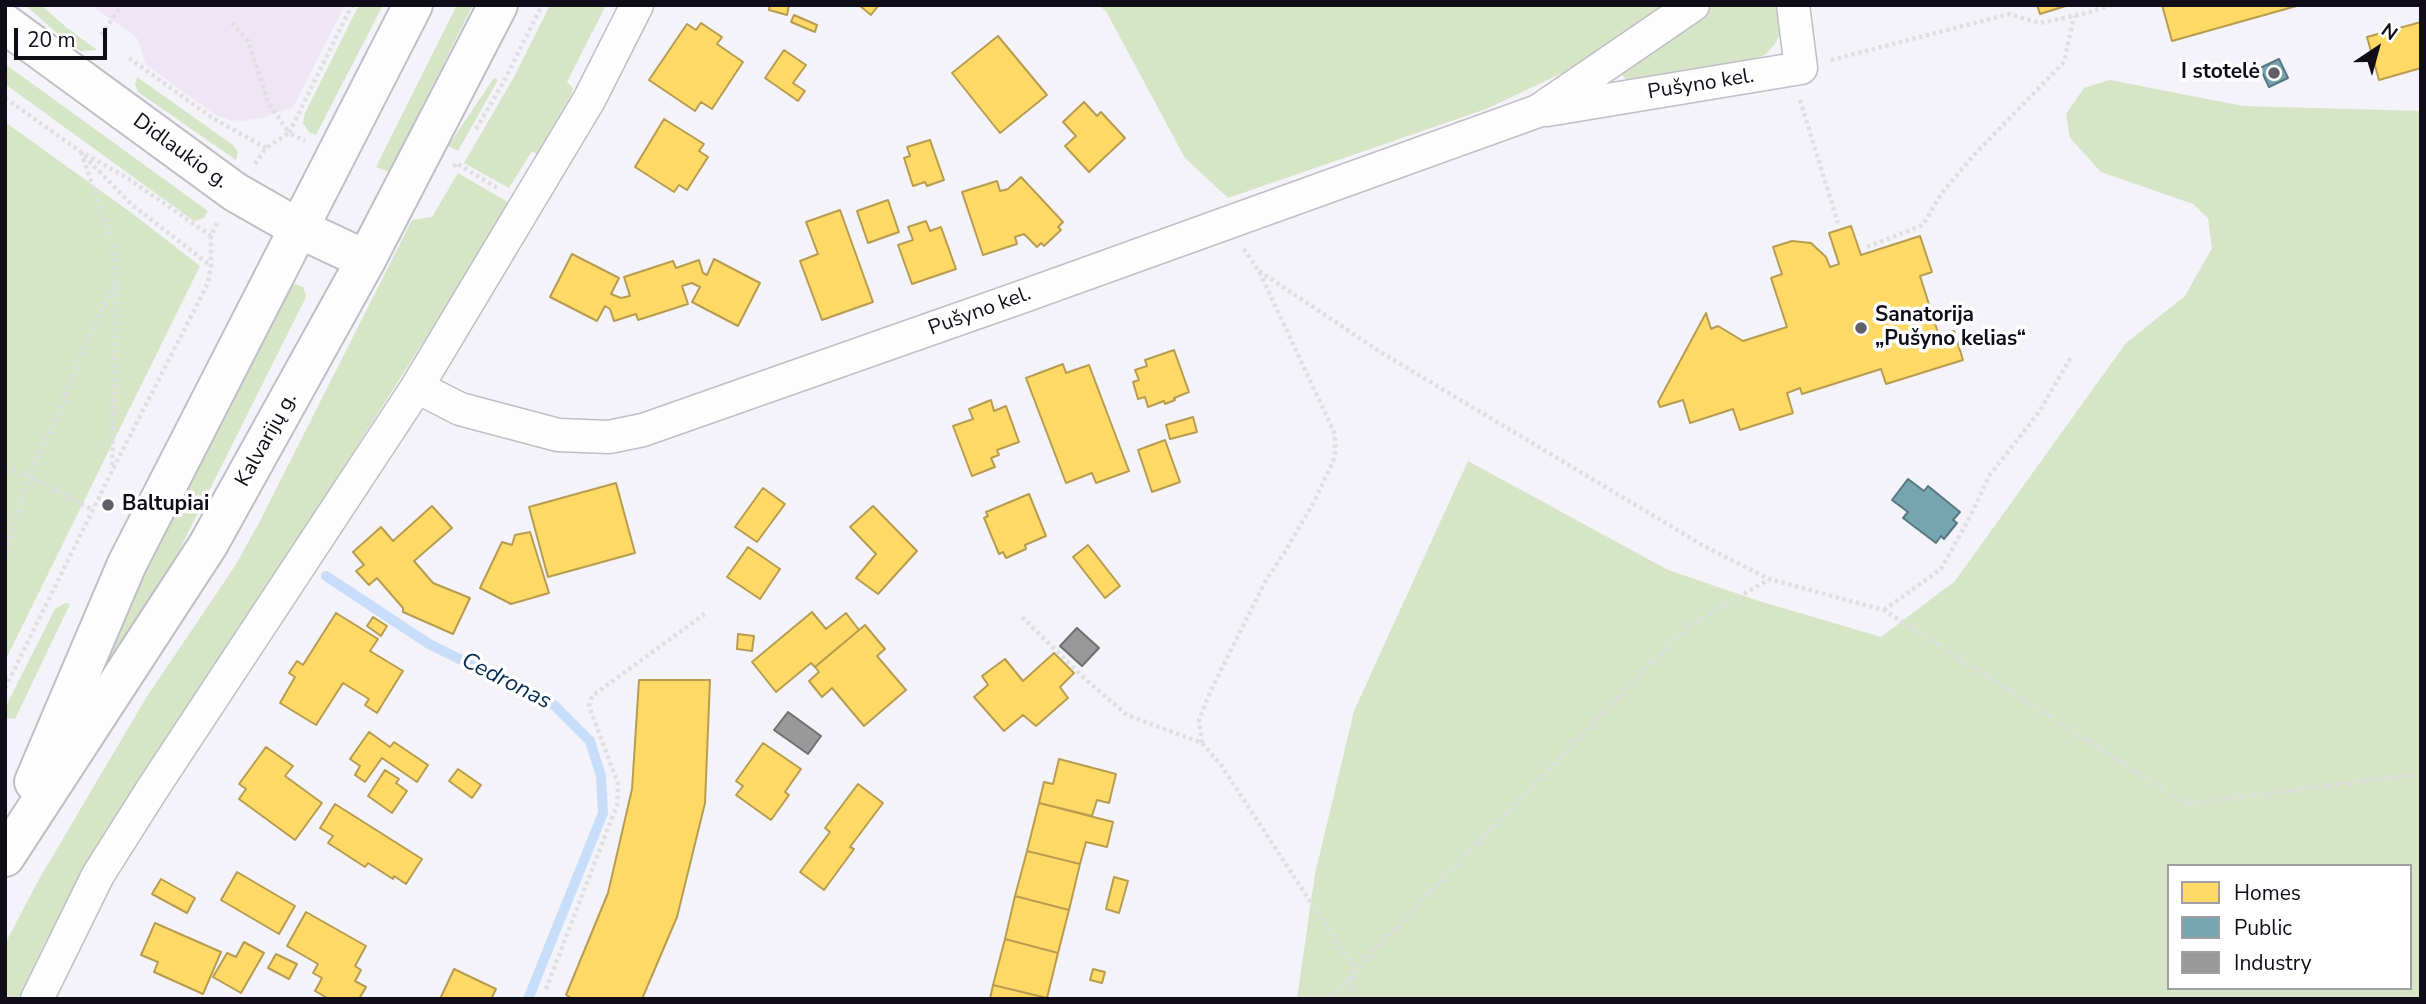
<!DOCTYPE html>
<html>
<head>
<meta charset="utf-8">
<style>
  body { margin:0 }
  #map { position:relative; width:2426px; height:1004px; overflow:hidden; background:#f4f3fa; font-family:"Nunito Sans",sans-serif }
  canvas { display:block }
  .frame { position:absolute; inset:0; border:7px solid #100d18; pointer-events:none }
  .legend { position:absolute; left:2167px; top:864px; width:245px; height:126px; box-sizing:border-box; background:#fff; border:2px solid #9f9ea3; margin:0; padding:9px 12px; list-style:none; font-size:21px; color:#100d18 }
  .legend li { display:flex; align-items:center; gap:14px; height:35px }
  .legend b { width:35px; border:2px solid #9f9ea3 }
  .north { position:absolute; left:2342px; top:14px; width:70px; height:70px; -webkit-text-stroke:5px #fff; paint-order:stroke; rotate:36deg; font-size:19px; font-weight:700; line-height:28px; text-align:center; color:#100d18 }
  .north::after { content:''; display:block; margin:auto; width:24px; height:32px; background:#100d18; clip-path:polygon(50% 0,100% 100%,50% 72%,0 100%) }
  .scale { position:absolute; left:14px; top:28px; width:93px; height:32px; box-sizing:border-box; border:4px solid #100d18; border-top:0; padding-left:9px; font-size:21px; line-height:24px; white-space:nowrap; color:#100d18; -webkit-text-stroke:5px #fff; paint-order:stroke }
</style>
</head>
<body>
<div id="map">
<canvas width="2426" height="1004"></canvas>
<div class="frame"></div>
<ul class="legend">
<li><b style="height:19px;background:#ffd966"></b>Homes</li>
<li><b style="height:19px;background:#76a5af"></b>Public</li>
<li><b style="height:19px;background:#999"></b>Industry</li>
</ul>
<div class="north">N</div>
<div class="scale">20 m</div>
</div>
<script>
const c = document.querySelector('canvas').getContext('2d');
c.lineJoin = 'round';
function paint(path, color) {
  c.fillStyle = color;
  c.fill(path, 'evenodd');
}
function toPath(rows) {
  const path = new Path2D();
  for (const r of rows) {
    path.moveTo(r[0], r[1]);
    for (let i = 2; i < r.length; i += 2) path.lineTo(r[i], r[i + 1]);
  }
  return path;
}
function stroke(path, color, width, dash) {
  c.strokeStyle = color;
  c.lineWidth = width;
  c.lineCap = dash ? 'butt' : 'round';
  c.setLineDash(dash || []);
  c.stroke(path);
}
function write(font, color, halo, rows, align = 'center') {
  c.font = font + ' "Nunito Sans",sans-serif';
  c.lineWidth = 7;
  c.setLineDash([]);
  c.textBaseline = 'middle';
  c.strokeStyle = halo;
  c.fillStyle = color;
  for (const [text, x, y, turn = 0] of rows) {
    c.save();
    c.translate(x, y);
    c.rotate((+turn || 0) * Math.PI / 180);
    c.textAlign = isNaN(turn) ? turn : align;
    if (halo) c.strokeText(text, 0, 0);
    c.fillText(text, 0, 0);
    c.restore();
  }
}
const commercial = toPath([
  [91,5,345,5,293,107,261,118,242,121,229,120,214,114,146,65,137,38]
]);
const green = toPath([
  [25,5,41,5,67,28,97,50,81,51,72,46],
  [359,5,383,5,316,135,309,132,303,123,305,113],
  [457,5,473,5,389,172,376,167],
  [550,5,606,5,567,82,573,88,571,95,537,154,532,151,509,188,464,163,514,77],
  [1099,5,1671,5,1573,68,1486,109,1228,198,1185,158,1107,13],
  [1706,5,1782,5,1783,27,1775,44,1765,55,1755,58,1641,82,1627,80,1622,75,1621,69],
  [5,64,208,211,204,218,194,221,5,84],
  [137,77,233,145,238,152,236,160,138,92,135,84],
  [494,78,498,80,458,151,448,146],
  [2110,80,2243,106,2421,111,2421,999,1297,999,1315,874,1354,711,1468,461,1668,570,1759,601,1881,637,1955,581,2126,343,2185,296,2212,248,2208,218,2193,204,2101,172,2070,138,2066,114,2084,88],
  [2169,866,2410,866,2410,988,2169,988],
  [5,122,133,214,200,266,5,661],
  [458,173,511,204,88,869,45,942,18,999,5,999,5,944,38,881,146,698,235,566,260,521,412,220,432,217],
  [291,284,295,284,303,287,306,295,305,299,176,557,64,750,58,746,285,290],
  [65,603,70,604,15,719,5,718,5,708,55,609]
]);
const homes = toPath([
  [770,5,789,5,787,15,769,10,770,5],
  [859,5,879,5,871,15,859,5],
  [2037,5,2069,5,2040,14,2037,5],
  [2162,5,2300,5,2172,41,2162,5],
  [794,15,817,25,815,32,791,22,794,15],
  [2421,22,2421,68,2379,80,2367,37,2421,22],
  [701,23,722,37,717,44,743,62,712,109,701,102,695,111,649,80,687,24,696,30,701,23],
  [998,36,1047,95,1000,133,952,73,998,36],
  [784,50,806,65,793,83,805,91,798,101,765,78,784,50],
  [1084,102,1097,116,1101,112,1125,138,1089,172,1065,146,1076,136,1063,122,1084,102],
  [664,119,704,144,699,151,708,157,687,190,679,185,674,192,635,167,664,119],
  [930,140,944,180,927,186,925,182,913,186,904,158,910,156,907,147,930,140],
  [1021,177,1063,222,1058,227,1061,230,1044,246,1041,243,1037,247,1024,234,1015,237,1017,244,983,255,962,192,997,181,1000,191,1008,189,1021,177],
  [888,200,899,232,868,243,857,211,888,200],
  [840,210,873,302,822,320,800,261,818,254,806,222,840,210],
  [926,221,930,231,941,227,956,269,912,284,898,245,913,240,908,227,926,221],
  [1851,226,1861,255,1920,236,1932,272,1920,276,1939,336,1954,331,1963,360,1886,384,1881,369,1802,394,1800,388,1787,393,1793,413,1740,430,1733,409,1690,423,1683,400,1660,407,1658,402,1706,313,1711,329,1718,326,1743,341,1787,327,1771,278,1782,274,1773,247,1792,241,1811,243,1826,257,1830,267,1839,264,1829,233,1851,226],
  [572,254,619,278,611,294,621,298,630,296,624,277,673,261,676,268,699,260,703,273,707,275,714,259,760,283,738,326,692,302,700,287,692,283,682,286,688,304,638,320,636,314,614,321,610,309,605,306,597,321,550,297,572,254],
  [1174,350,1189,392,1174,398,1175,400,1165,404,1164,401,1148,407,1145,397,1138,399,1133,382,1139,380,1135,370,1147,366,1145,360,1174,350],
  [1063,364,1066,373,1089,365,1129,471,1096,483,1092,473,1066,483,1026,378,1063,364],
  [991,400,994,411,1006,406,1019,442,997,450,999,455,991,458,995,467,972,476,953,426,973,419,969,409,991,400],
  [1193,417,1197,432,1170,439,1166,425,1193,417],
  [1165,440,1180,482,1152,492,1138,450,1165,440],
  [616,483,635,553,548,577,529,507,616,483],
  [763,488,785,504,757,542,735,527,763,488],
  [1029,494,1046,536,1025,545,1026,549,1006,558,1003,552,999,554,984,518,988,516,986,512,1029,494],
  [432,506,452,528,414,561,433,583,470,598,453,634,403,612,403,608,377,578,369,585,356,571,364,565,353,552,381,527,393,541,432,506],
  [873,506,917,551,878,594,856,578,876,554,850,527,873,506],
  [530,532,549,593,511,604,480,588,502,542,512,545,515,535,530,532],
  [1088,545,1120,586,1105,598,1073,557,1088,545],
  [748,547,780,569,760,599,727,577,748,547],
  [812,612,826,629,846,613,859,630,815,667,811,663,776,692,752,662,812,612],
  [336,613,378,639,370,651,403,671,377,713,365,705,369,699,343,683,316,725,280,703,295,677,289,673,297,661,303,665,336,613],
  [373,617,387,626,381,636,367,626,373,617],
  [865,625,885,649,877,656,906,690,864,726,832,688,822,697,809,681,819,672,815,667,865,625],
  [738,634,754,636,752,651,737,649,738,634],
  [1054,653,1074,673,1060,687,1068,698,1036,726,1023,715,1004,731,974,697,988,685,982,676,1005,659,1023,681,1054,653],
  [639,680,710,680,705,803,677,917,642,999,573,999,566,995,608,893,632,789,639,680],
  [369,732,390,747,394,742,428,765,417,782,382,758,365,782,355,775,360,766,350,759,369,732],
  [763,743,801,769,785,792,789,795,771,820,736,795,743,786,736,781,763,743],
  [266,747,293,766,285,776,322,803,295,840,239,799,246,789,239,784,266,747],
  [1059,759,1116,774,1109,803,1097,800,1092,816,1039,803,1044,782,1053,784,1059,759],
  [458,769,481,785,472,798,449,781,458,769],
  [385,770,399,779,396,783,407,791,392,813,368,796,385,770],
  [858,784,883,803,850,847,854,849,824,890,800,872,830,832,825,828,858,784],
  [1039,803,1113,822,1107,847,1086,842,1080,864,1027,851,1039,803],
  [335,804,422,859,406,884,394,876,393,879,368,863,365,867,328,843,333,836,320,828,335,804],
  [1027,851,1080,864,1069,910,1015,896,1027,851],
  [237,872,295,906,279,934,221,900,237,872],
  [1114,877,1128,881,1119,913,1106,909,1114,877],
  [161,879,195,898,187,913,152,894,161,879],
  [1015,896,1069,910,1058,953,1005,939,1015,896],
  [306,912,366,946,355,966,361,970,355,981,366,987,359,999,329,999,315,991,322,978,313,973,318,964,287,946,306,912],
  [155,923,221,952,203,994,154,972,158,962,141,955,155,923],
  [1005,939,1058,953,1047,998,993,985,1005,939],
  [244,942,264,953,241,993,213,977,227,953,236,957,244,942],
  [276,954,297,964,289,979,268,968,276,954],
  [454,969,496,989,491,999,440,999,454,969],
  [1093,969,1105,972,1102,983,1090,980,1093,969],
  [993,985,1047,998,1047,999,990,999,993,985]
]);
const public = toPath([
  [2279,59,2288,78,2269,87,2260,68,2279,59],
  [1908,479,1924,491,1928,486,1960,512,1953,520,1957,523,1944,539,1941,536,1936,543,1903,518,1908,512,1892,500,1908,479]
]);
const industry = toPath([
  [1077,628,1099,648,1082,666,1060,646,1077,628],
  [788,712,821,736,808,754,774,730,788,712]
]);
const stream = toPath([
  [326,576,429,644,555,706,590,741,601,776,603,813,528,999]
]);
const path = toPath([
  [232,23,248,41,268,102,289,133,352,5],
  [101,35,122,5],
  [129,58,211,117,266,148],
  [1831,60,2009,14,2040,23,2087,13,2111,5],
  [5,98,81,152,126,177,211,236],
  [1800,100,1838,223],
  [476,129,503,83,542,5],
  [81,152,112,242,116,280,112,466],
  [84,156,131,204,211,266],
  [255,164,266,148,289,133,305,141],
  [454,167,456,163,499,189],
  [1867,247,1923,225,1941,194,1974,155,2064,62,2074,16],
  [1259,271,1382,353,1704,546,1769,579,1884,610,2186,804,2421,774],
  [5,468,28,476,93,510],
  [5,559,28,476,58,415,85,344,114,284],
  [1884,610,1941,569,1971,515,1989,476,2039,412,2071,357],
  [1022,617,1086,680,1127,715,1202,743,1221,765,1355,970,1349,999],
  [5,688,112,471,208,283,211,266,211,236,218,221],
  [1202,743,1199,720,1211,690,1266,580,1283,555,1314,502,1335,457,1335,434,1259,271,1243,248],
  [546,989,617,805,618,784,589,706,592,696,706,613],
  [1331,999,1355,970,1686,627,1768,580]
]);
const street = toPath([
  [1547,110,1801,68,1793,5],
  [417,387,460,409,558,435,609,437,643,430,1027,295,1538,111,1693,5],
  [37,999,98,875,153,788,417,387,589,100,637,5]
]);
const secondary = toPath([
  [5,24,235,192,298,228,366,260]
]);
const primary = toPath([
  [34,782,127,564,413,5],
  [5,857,208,545,366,260,498,5]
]);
const markers = [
  [2274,73,7,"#605e67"],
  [1861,328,7,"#605e67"],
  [108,505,7,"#605e67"]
];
const poiNames = [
  ["I stotelė",2260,73,"right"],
  ["Sanatorija",1875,316],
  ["„Pušyno kelias“",1875,340],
  ["Baltupiai",122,505]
];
const streetNames = [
  ["Pušyno kel.",1701,85,-9],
  ["Didlaukio g.",180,152,36],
  ["Pušyno kel.",980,312,-20],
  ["Kalvarijų g.",267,440,-61]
];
const waterNames = [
  ["Cedronas",506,682,27]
];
paint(commercial, '#eee6f3');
paint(green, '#d5e5c6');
paint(homes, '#ffd966');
stroke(homes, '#b79c4f', 2);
paint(public, '#76a5af');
stroke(public, '#577782', 2);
paint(industry, '#999');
stroke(industry, '#706f72', 2);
stroke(stream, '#c7ddf9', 10);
stroke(street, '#bfbdc6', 35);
stroke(secondary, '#bfbdc6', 42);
stroke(primary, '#bfbdc6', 42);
stroke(path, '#dfdfe0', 4.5, [3.5, 3.5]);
stroke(street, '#fdfdfe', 32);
stroke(secondary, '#fdfdfe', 38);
stroke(primary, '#fdfdfe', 38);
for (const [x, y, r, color] of markers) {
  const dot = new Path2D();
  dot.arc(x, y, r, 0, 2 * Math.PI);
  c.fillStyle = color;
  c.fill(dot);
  stroke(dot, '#fff', 2.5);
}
write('bold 21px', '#100d18', '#fff', poiNames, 'left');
write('21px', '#100d18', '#fff', streetNames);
write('italic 23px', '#052c52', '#fff', waterNames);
</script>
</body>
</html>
